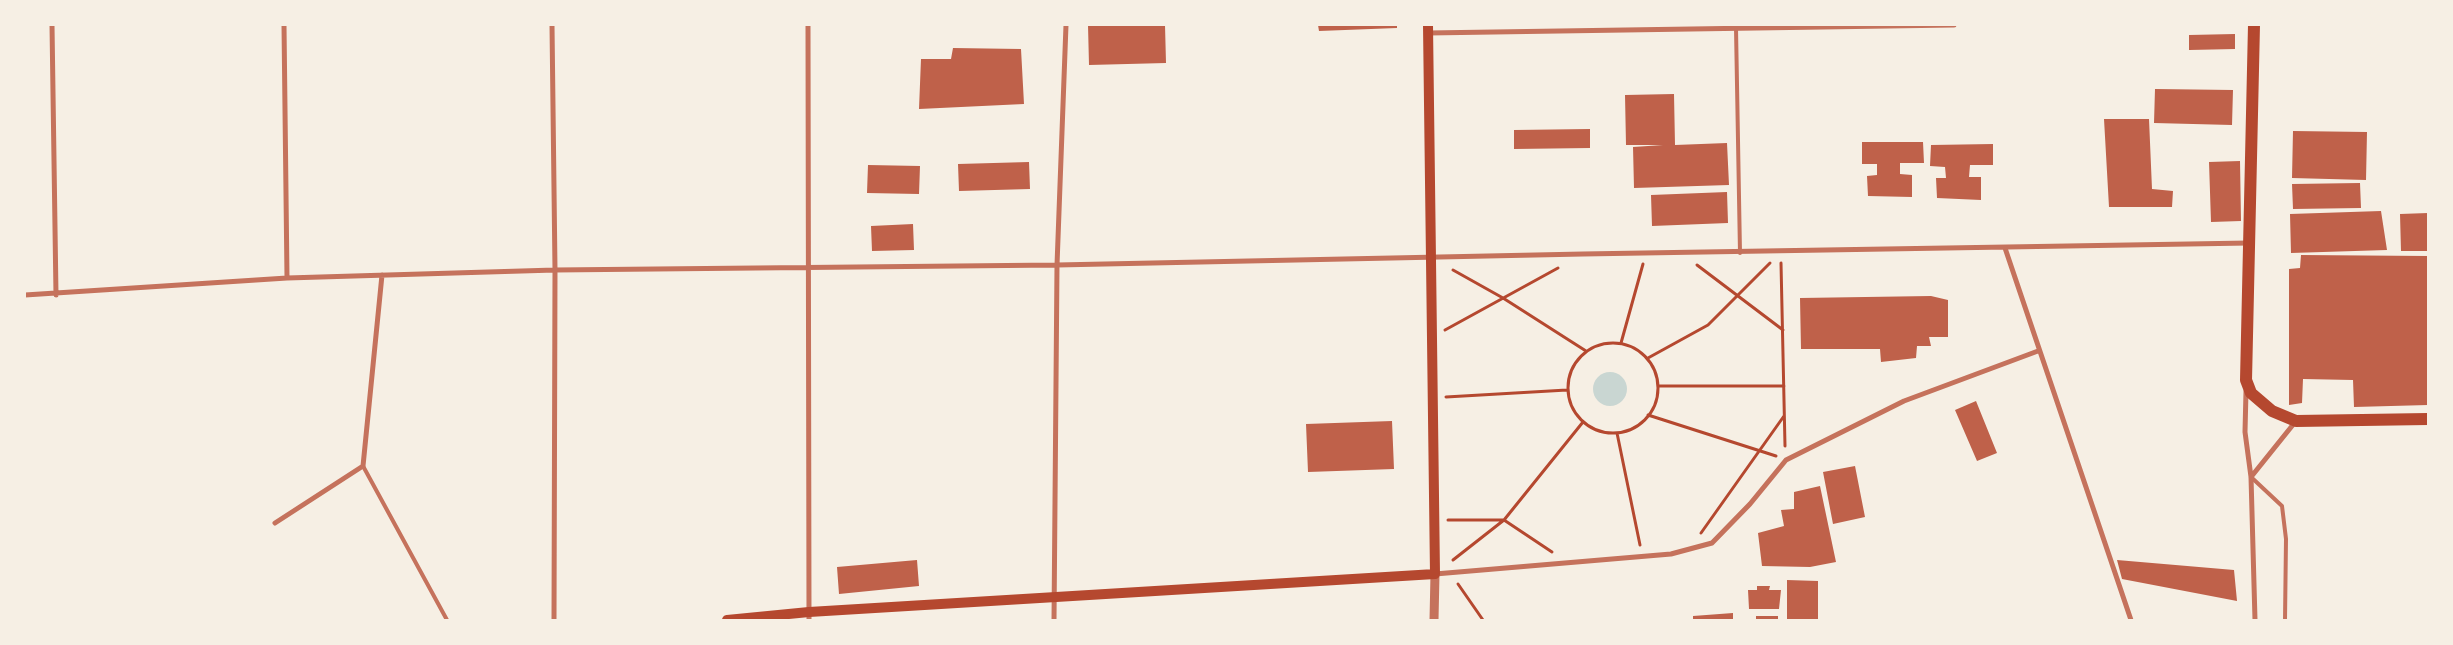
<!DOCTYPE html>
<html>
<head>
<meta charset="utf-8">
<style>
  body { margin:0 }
  #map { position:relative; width:2453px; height:645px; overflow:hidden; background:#f6efe4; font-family:"PT Sans",sans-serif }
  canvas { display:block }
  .frame { position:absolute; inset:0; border:26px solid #f6efe4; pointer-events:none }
</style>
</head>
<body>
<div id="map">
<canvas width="2453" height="645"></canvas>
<div class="frame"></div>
</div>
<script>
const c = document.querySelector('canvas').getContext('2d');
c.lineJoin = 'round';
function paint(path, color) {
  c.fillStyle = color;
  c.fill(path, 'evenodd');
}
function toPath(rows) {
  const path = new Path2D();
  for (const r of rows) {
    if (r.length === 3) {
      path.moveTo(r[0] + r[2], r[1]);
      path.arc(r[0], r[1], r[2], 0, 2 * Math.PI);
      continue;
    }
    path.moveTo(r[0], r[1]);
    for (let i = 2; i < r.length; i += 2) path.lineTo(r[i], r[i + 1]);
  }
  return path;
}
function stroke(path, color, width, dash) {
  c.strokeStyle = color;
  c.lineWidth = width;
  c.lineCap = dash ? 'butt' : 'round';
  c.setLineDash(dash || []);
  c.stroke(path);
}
const water = toPath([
  [1610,389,17]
]);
const building = toPath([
  [1088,25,1165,25,1166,63,1089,65],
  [1318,25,1397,25,1397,28,1319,31],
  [2235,34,2235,49,2189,50,2189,35],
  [953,48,1021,49,1024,104,919,109,921,59,951,59],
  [2155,89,2233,90,2232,125,2154,123],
  [1674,94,1675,145,1727,143,1729,185,1634,188,1633,147,1663,145,1626,145,1625,95],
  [2104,119,2149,119,2152,189,2173,191,2172,207,2109,207],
  [1590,129,1590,148,1514,149,1514,130],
  [2293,131,2367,132,2366,180,2292,178],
  [1862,142,1923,142,1924,163,1900,163,1900,174,1912,175,1912,197,1868,196,1867,176,1877,175,1877,164,1862,164],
  [1993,144,1993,165,1970,165,1969,177,1981,177,1981,200,1937,198,1936,178,1946,178,1945,167,1930,166,1931,145],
  [2240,161,2241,221,2211,222,2209,162],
  [1029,162,1030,189,959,191,958,164],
  [868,165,920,166,919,194,867,193],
  [2360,183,2361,208,2293,209,2292,184],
  [1727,192,1728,223,1652,226,1651,195],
  [2381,211,2387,250,2291,253,2290,214],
  [2428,213,2428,251,2401,251,2400,214],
  [913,224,914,250,872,251,871,226],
  [2301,255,2428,256,2428,405,2354,407,2353,380,2303,379,2302,403,2289,405,2289,269,2300,268],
  [1931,296,1948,300,1948,337,1929,337,1931,346,1917,346,1916,358,1881,362,1880,349,1801,349,1800,298],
  [1976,401,1997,453,1977,461,1955,410],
  [1392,421,1394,469,1308,472,1306,424],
  [1855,466,1865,517,1833,524,1823,472],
  [1820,486,1836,562,1810,567,1762,566,1758,533,1784,526,1781,510,1794,509,1794,492],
  [917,560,919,586,839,594,837,567],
  [2117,560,2234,570,2237,601,2122,579],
  [1787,580,1818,581,1818,620,1787,620],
  [1757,586,1770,586,1769,590,1781,590,1779,609,1749,609,1748,590,1757,590],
  [1733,613,1733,620,1693,620,1693,616],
  [1756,616,1778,616,1778,620,1756,620]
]);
const path = toPath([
  [1781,263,1785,446],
  [1697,265,1783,330],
  [1453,270,1503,298,1586,351],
  [1445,330,1558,268],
  [1621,343,1643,264],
  [1613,388,45],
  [1648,358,1708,325,1770,263],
  [1658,386,1784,386],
  [1446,397,1567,390],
  [1648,415,1776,456],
  [1617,433,1640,545],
  [1448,520,1504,520,1552,552],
  [1701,533,1784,416],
  [1453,560,1504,520,1583,422],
  [1458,584,1483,620]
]);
const service = toPath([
  [1736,28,1740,253],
  [363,466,447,620],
  [2251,477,2282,506,2286,539,2285,620]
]);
const minor = toPath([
  [52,25,56,295],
  [284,25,287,278],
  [552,25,555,270,554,620],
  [808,25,809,620],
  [1428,33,1954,25],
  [2005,248,2131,620],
  [25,295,287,278,555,270,1057,265,1583,254,2249,243],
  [2246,391,2245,432,2251,477,2255,620],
  [2251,477,2296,421],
  [275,523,363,466,382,275],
  [1435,574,1671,554,1712,543,1750,504,1786,460,1904,401,2038,351],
  [1054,620,1057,265,1066,25]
]);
const tertiary = toPath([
  [1434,620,1435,574]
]);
const secondary = toPath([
  [727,620,809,612,1435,574,1428,25]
]);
const primary = toPath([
  [2254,25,2246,380,2251,393,2272,411,2296,421,2428,419]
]);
paint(water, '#c9d6d2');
paint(building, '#bf614a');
stroke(path, '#b5482f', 3);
stroke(service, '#c5725c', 4);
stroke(minor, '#c5725c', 5);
stroke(tertiary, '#c5725c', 9);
stroke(secondary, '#b5482f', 10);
stroke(primary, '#b5482f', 12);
</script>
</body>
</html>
